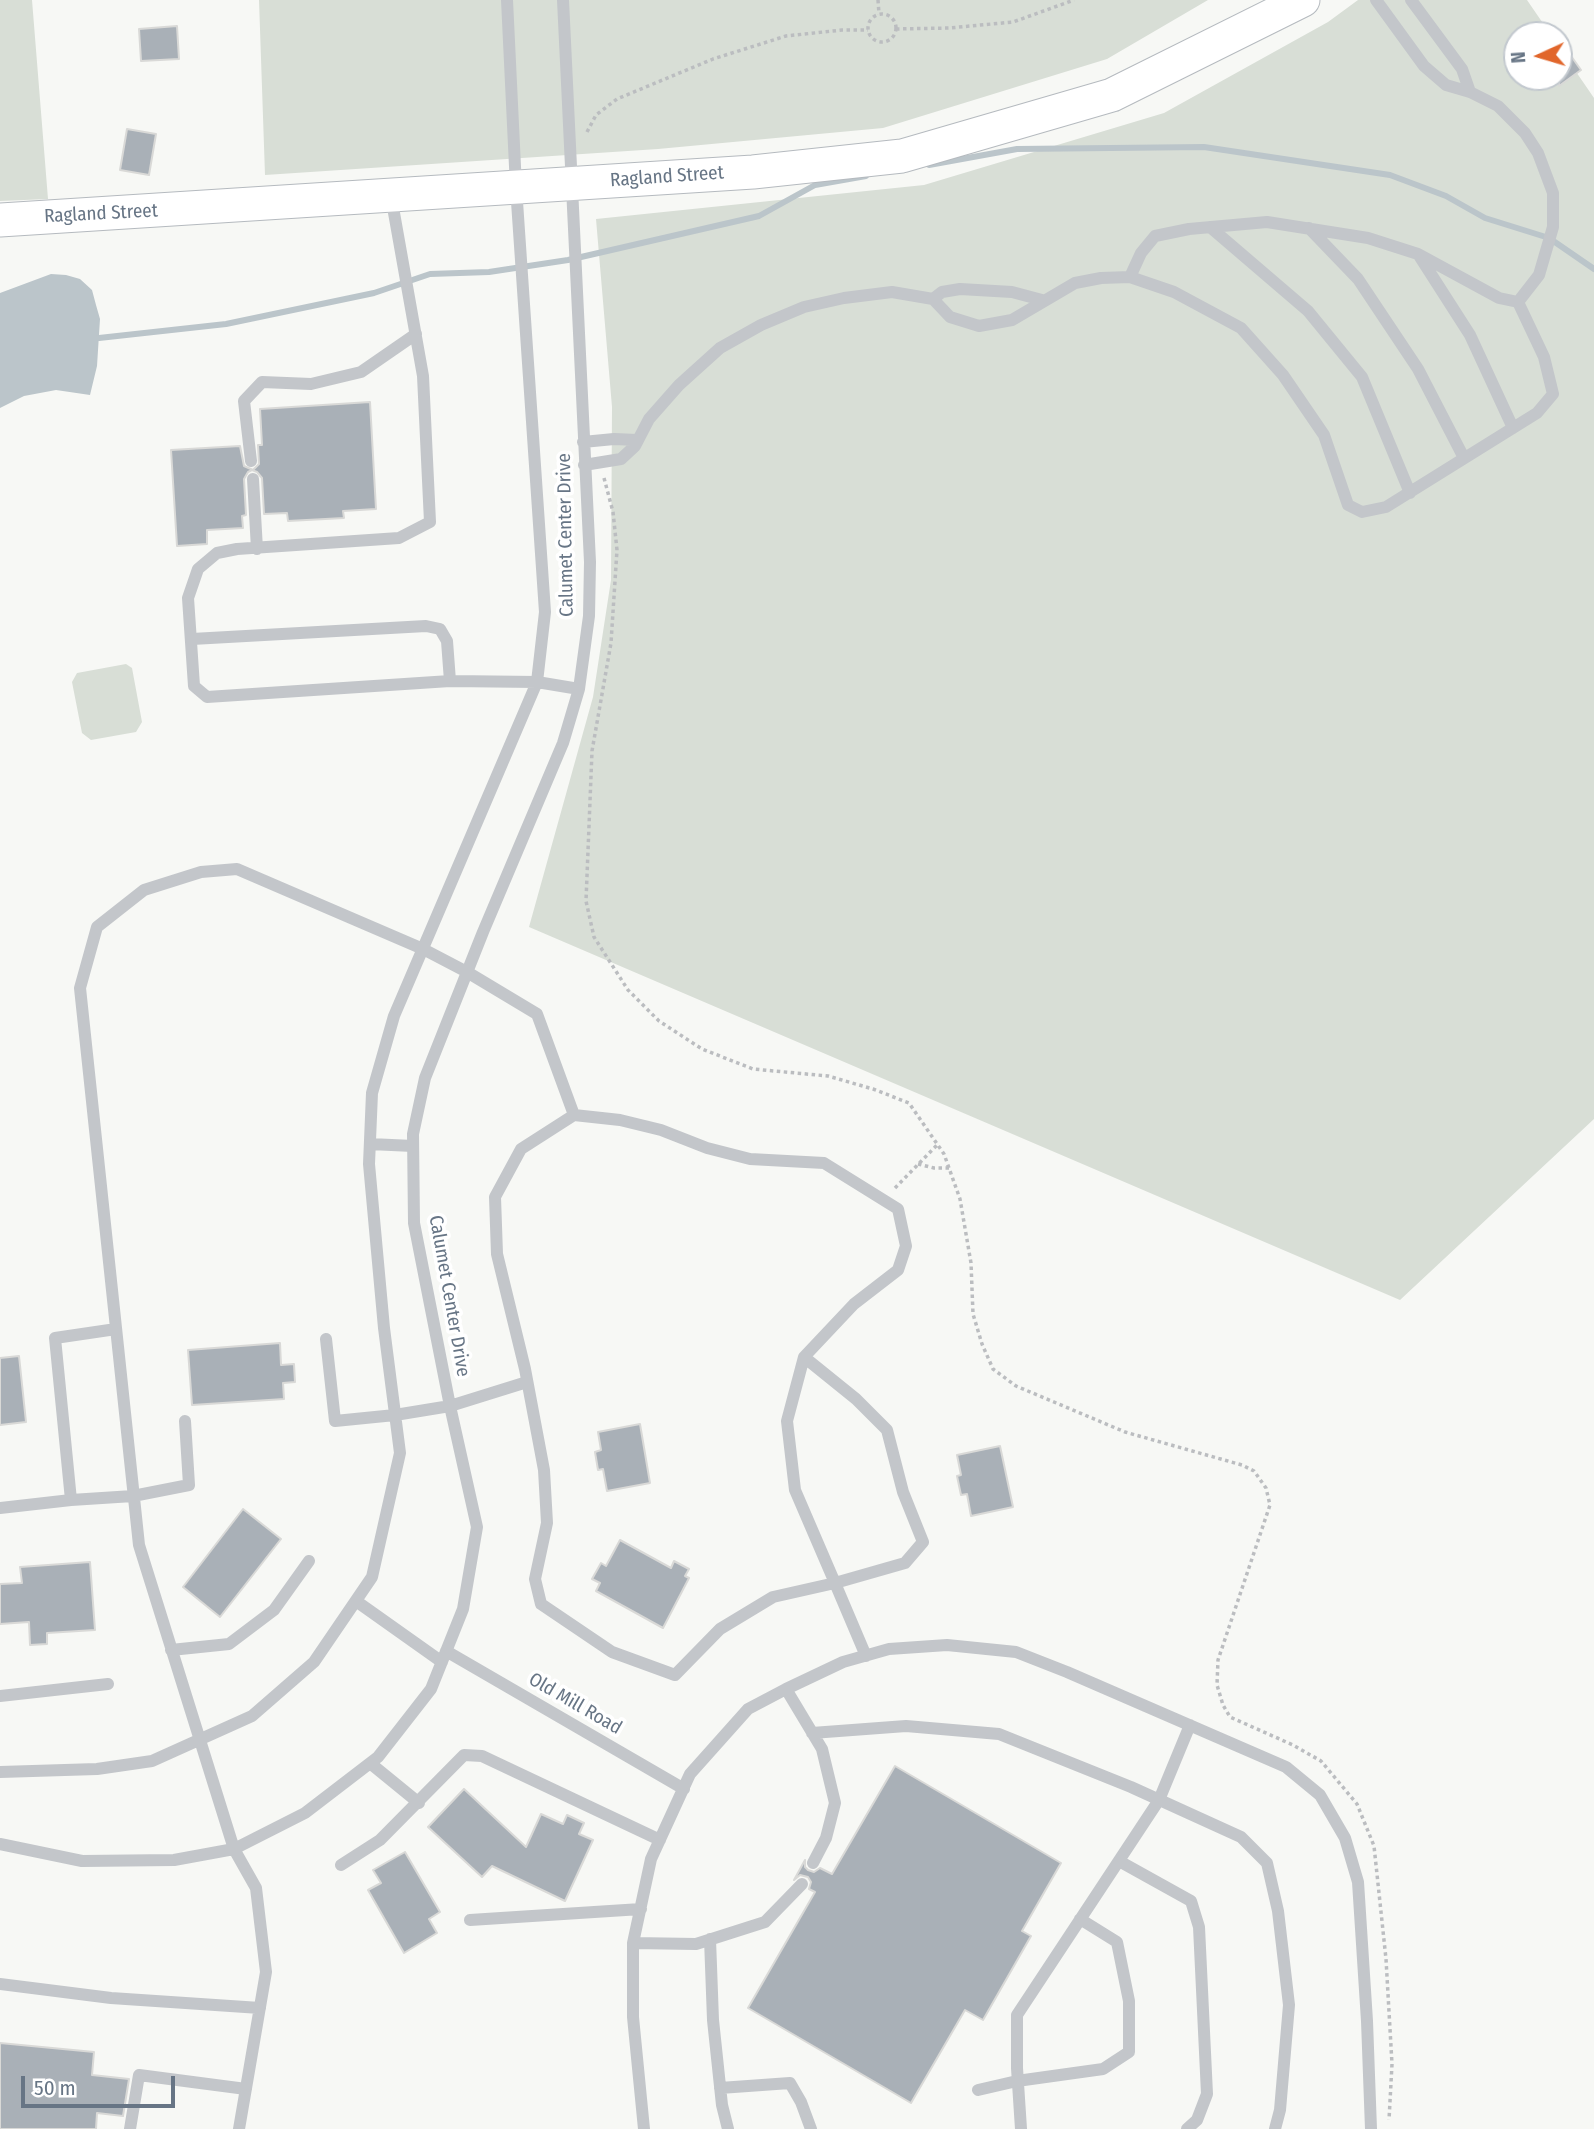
<!DOCTYPE html>
<html>
<head>
<meta charset="utf-8">
<style>
  body { margin:0 }
  #map { position:relative; width:1594px; height:2129px; overflow:hidden; background:#f7f8f5; font-family:"Fira Sans Condensed",sans-serif }
  canvas { display:block }
  .north { position:absolute; left:1503px; top:21px; width:70px; height:70px; box-sizing:border-box; background:#fff; border:2px solid #c2c8ce; border-radius:50%; rotate:266deg; font-size:19px; font-weight:700; line-height:28px; text-align:center; color:#677585 }
  .north::after { content:''; display:block; margin:auto; width:24px; height:32px; background:#e1662b; clip-path:polygon(50% 0,100% 100%,50% 72%,0 100%) }
  .scale { position:absolute; left:21px; top:2076px; width:154px; height:32px; box-sizing:border-box; border:4px solid #677585; border-top:0; padding-left:9px; font-size:21px; line-height:24px; white-space:nowrap; color:#677585; -webkit-text-stroke:5px #fff; paint-order:stroke }
</style>
</head>
<body>
<div id="map">
<canvas width="1594" height="2129"></canvas>
<div class="north">N</div>
<div class="scale">50 m</div>
</div>
<script>
const c = document.querySelector('canvas').getContext('2d');
c.lineJoin = 'round';
function paint(path, color) {
  c.fillStyle = color;
  c.fill(path, 'evenodd');
}
function toPath(rows) {
  const path = new Path2D();
  for (const r of rows) {
    if (r.length === 3) {
      path.moveTo(r[0] + r[2], r[1]);
      path.arc(r[0], r[1], r[2], 0, 2 * Math.PI);
      continue;
    }
    path.moveTo(r[0], r[1]);
    for (let i = 2; i < r.length; i += 2) path.lineTo(r[i], r[i + 1]);
  }
  return path;
}
function stroke(path, color, width, dash) {
  c.strokeStyle = color;
  c.lineWidth = width;
  c.lineCap = dash ? 'butt' : 'round';
  c.setLineDash(dash || []);
  c.stroke(path);
}
function write(font, color, halo, rows, align = 'center') {
  c.font = font + ' "Fira Sans Condensed",sans-serif';
  c.lineWidth = 7;
  c.setLineDash([]);
  c.textBaseline = 'middle';
  c.strokeStyle = halo;
  c.fillStyle = color;
  for (const [text, x, y, turn = 0] of rows) {
    c.save();
    c.translate(x, y);
    c.rotate((+turn || 0) * Math.PI / 180);
    c.textAlign = isNaN(turn) ? turn : align;
    if (halo) c.strokeText(text, 0, 0);
    c.fillText(text, 0, 0);
    c.restore();
  }
}
const green = toPath([
  [0,0,32,0,48,199,0,201],
  [259,0,1208,0,1107,59,883,128,658,149,265,175],
  [1358,0,1527,0,1551,35,1517,35,1517,77,1559,77,1559,47,1594,98,1594,1119,1400,1300,529,927,593,697,611,580,612,407,596,219,924,185,1164,113,1328,22],
  [126,664,132,668,142,722,136,732,91,740,82,733,72,682,77,673]
]);
const water = toPath([
  [51,274,66,275,80,279,92,290,96,305,100,319,97,366,90,395,56,390,24,396,0,408,0,293]
]);
const stream = toPath([
  [929,165,1017,149,1204,147,1390,175,1446,196,1485,218,1549,238,1594,269],
  [99,338,226,324,374,293,430,274,489,272,568,260,759,216,815,185,866,176]
]);
const building = toPath([
  [177,26,179,59,141,61,139,29,177,26],
  [1559,39,1581,70,1559,86,1559,39],
  [127,129,156,134,149,175,120,170,127,129],
  [370,402,376,509,343,511,344,518,288,521,287,513,264,514,262,478,257,472,252,470,248,472,244,479,246,515,242,516,243,528,207,530,207,544,177,546,171,450,240,446,244,466,253,470,259,464,258,445,262,445,260,409,370,402],
  [280,1343,281,1365,294,1364,295,1382,283,1383,284,1399,192,1405,188,1350,280,1343],
  [19,1356,26,1422,0,1425,0,1358,19,1356],
  [640,1424,650,1483,607,1491,603,1469,598,1470,595,1452,601,1450,598,1432,640,1424],
  [1000,1446,1013,1507,971,1516,967,1494,961,1495,957,1476,961,1475,957,1455,1000,1446],
  [243,1509,281,1539,220,1617,183,1587,243,1509],
  [620,1540,671,1568,674,1561,689,1569,685,1576,689,1578,663,1628,596,1591,600,1583,592,1579,601,1563,606,1566,620,1540],
  [90,1562,95,1630,47,1633,47,1644,30,1645,29,1622,0,1624,0,1584,22,1583,20,1567,90,1562],
  [895,1766,1061,1863,1022,1931,1031,1936,983,2020,965,2010,911,2103,748,2008,815,1892,809,1889,811,1882,808,1877,800,1875,794,1880,805,1860,805,1867,808,1870,814,1872,820,1868,832,1874,895,1766],
  [464,1789,526,1847,541,1814,563,1824,567,1815,584,1823,579,1834,593,1840,565,1901,492,1866,482,1877,428,1827,464,1789],
  [405,1852,440,1912,429,1919,437,1933,404,1953,368,1890,381,1883,373,1870,405,1852],
  [0,2043,94,2052,92,2075,129,2079,123,2116,97,2113,96,2129,0,2129,0,2043]
]);
const path = toPath([
  [878,0,879,14],
  [882,28,14],
  [896,29,949,28,1013,22,1074,0],
  [587,132,596,115,617,99,713,59,786,36,842,30,868,30],
  [604,478,613,512,617,550,611,643,592,751,586,901,594,937,628,990,659,1021,702,1049,753,1069,828,1076,873,1089,909,1103,944,1154,960,1199,971,1263,973,1314,982,1344,993,1369,1016,1386,1125,1432,1242,1465,1254,1471,1266,1488,1270,1505,1218,1660,1217,1685,1223,1705,1230,1717,1293,1745,1321,1761,1357,1804,1374,1846,1386,1959,1392,2064,1389,2120],
  [918,1164,934,1168,949,1168],
  [895,1188,937,1145]
]);
const lane = toPath([
  [1411,0,1462,69,1470,92],
  [391,196,423,376,430,522,399,538,237,549,217,553,198,569,188,598,194,686,207,697,450,681,537,682,579,689],
  [1210,227,1308,311,1362,377,1410,493],
  [1309,228,1358,279,1418,369,1464,458],
  [1420,257,1470,335,1513,428],
  [1130,277,1141,253,1155,236,1189,229,1267,222,1368,238,1418,254,1499,298,1518,302,1539,275,1553,227,1553,193,1538,153,1525,133,1498,106,1470,92,1446,85,1424,66,1376,0],
  [933,299,942,292,960,289,1012,292,1042,300],
  [583,442,614,439,637,440],
  [251,461,244,401,262,382,311,384,361,372,416,334],
  [584,465,621,459,635,446,649,419,679,385,720,348,761,325,804,307,844,298,892,292,933,299,950,317,979,326,1012,320,1075,283,1101,278,1130,277,1174,292,1241,328,1283,375,1324,435,1348,505,1362,512,1386,507,1537,413,1553,394,1544,357,1518,302],
  [253,479,257,549],
  [192,639,426,626,440,629,447,641,450,681],
  [370,1144,413,1146],
  [116,1329,55,1338,71,1500,133,1496,189,1485,185,1421],
  [326,1339,335,1421,395,1415,450,1406,527,1382],
  [804,1357,856,1399,887,1430,903,1492,923,1542,905,1563,835,1583,773,1597,720,1629,675,1675,612,1652,541,1604,535,1579,547,1523,544,1470,525,1369,497,1254,495,1197,521,1149,574,1115,620,1120,661,1130,707,1148,750,1159,824,1163,898,1209,906,1246,898,1270,854,1304,804,1357,787,1421,795,1490,835,1583,866,1656],
  [0,1508,71,1500],
  [356,1601,442,1662],
  [171,1650,229,1644,274,1610,309,1561],
  [446,1651,684,1789],
  [786,1689,822,1749,835,1803,826,1838,813,1863],
  [0,1696,108,1684],
  [812,1733,906,1726,999,1734,1131,1787,1241,1837,1267,1863,1278,1911,1289,2005,1280,2110,1275,2129],
  [370,1763,419,1803],
  [0,1772,97,1769,152,1761,252,1716,314,1662,372,1577,400,1453,384,1328,369,1164,372,1093,394,1016,537,682,545,612,516,187,507,0],
  [0,1844,82,1861,174,1860,234,1849,305,1813,378,1757,431,1689,463,1609,477,1527,450,1406,414,1223,413,1134,425,1078,483,932,563,743,579,689,589,616,590,562,563,0],
  [1119,1861,1191,1901,1199,1927,1207,2094,1197,2120,1187,2129],
  [341,1865,380,1840,464,1755,482,1756,660,1840],
  [470,1920,641,1909],
  [710,1939,713,2020,722,2105,728,2129],
  [633,1943,696,1944,765,1922,802,1884],
  [0,1984,111,1998,260,2008],
  [720,2088,790,2083,801,2102,811,2129],
  [978,2090,1017,2081,1103,2069,1129,2052,1129,2001,1117,1942,1080,1919],
  [130,2129,139,2075,246,2089],
  [239,2129,266,1972,256,1888,234,1849,139,1545,80,988,97,927,144,890,201,872,237,869,423,949,467,972,537,1014,574,1115],
  [644,2129,633,2017,633,1943,651,1859,690,1774,748,1709,786,1689,843,1662,889,1649,947,1645,1016,1652,1067,1672,1286,1767,1320,1795,1345,1838,1358,1882,1367,2021,1371,2129],
  [1021,2129,1017,2068,1017,2015,1159,1800,1190,1725]
]);
const secondary = toPath([
  [0,220,753,172,902,156,1112,95,1303,0]
]);
const streetNames = [
  ["Ragland Street",667,177,-4],
  ["Ragland Street",101,214,-3],
  ["Calumet Center Drive",566,535,-91],
  ["Calumet Center Drive",449,1296,80],
  ["Old Mill Road",575,1704,30]
];
paint(green, '#d8ded6');
paint(water, '#bbc5ca');
stroke(stream, '#bbc5ca', 6);
paint(building, '#a9b0b7');
stroke(building, '#d9d9d7', 2);
stroke(secondary, '#b5babf', 35);
stroke(path, '#bbbdc0', 3.5, [3.5, 3.5]);
stroke(lane, '#c3c6ca', 12);
stroke(secondary, '#fff', 33);
write('19px', '#677585', '#fff', streetNames);
</script>
</body>
</html>
